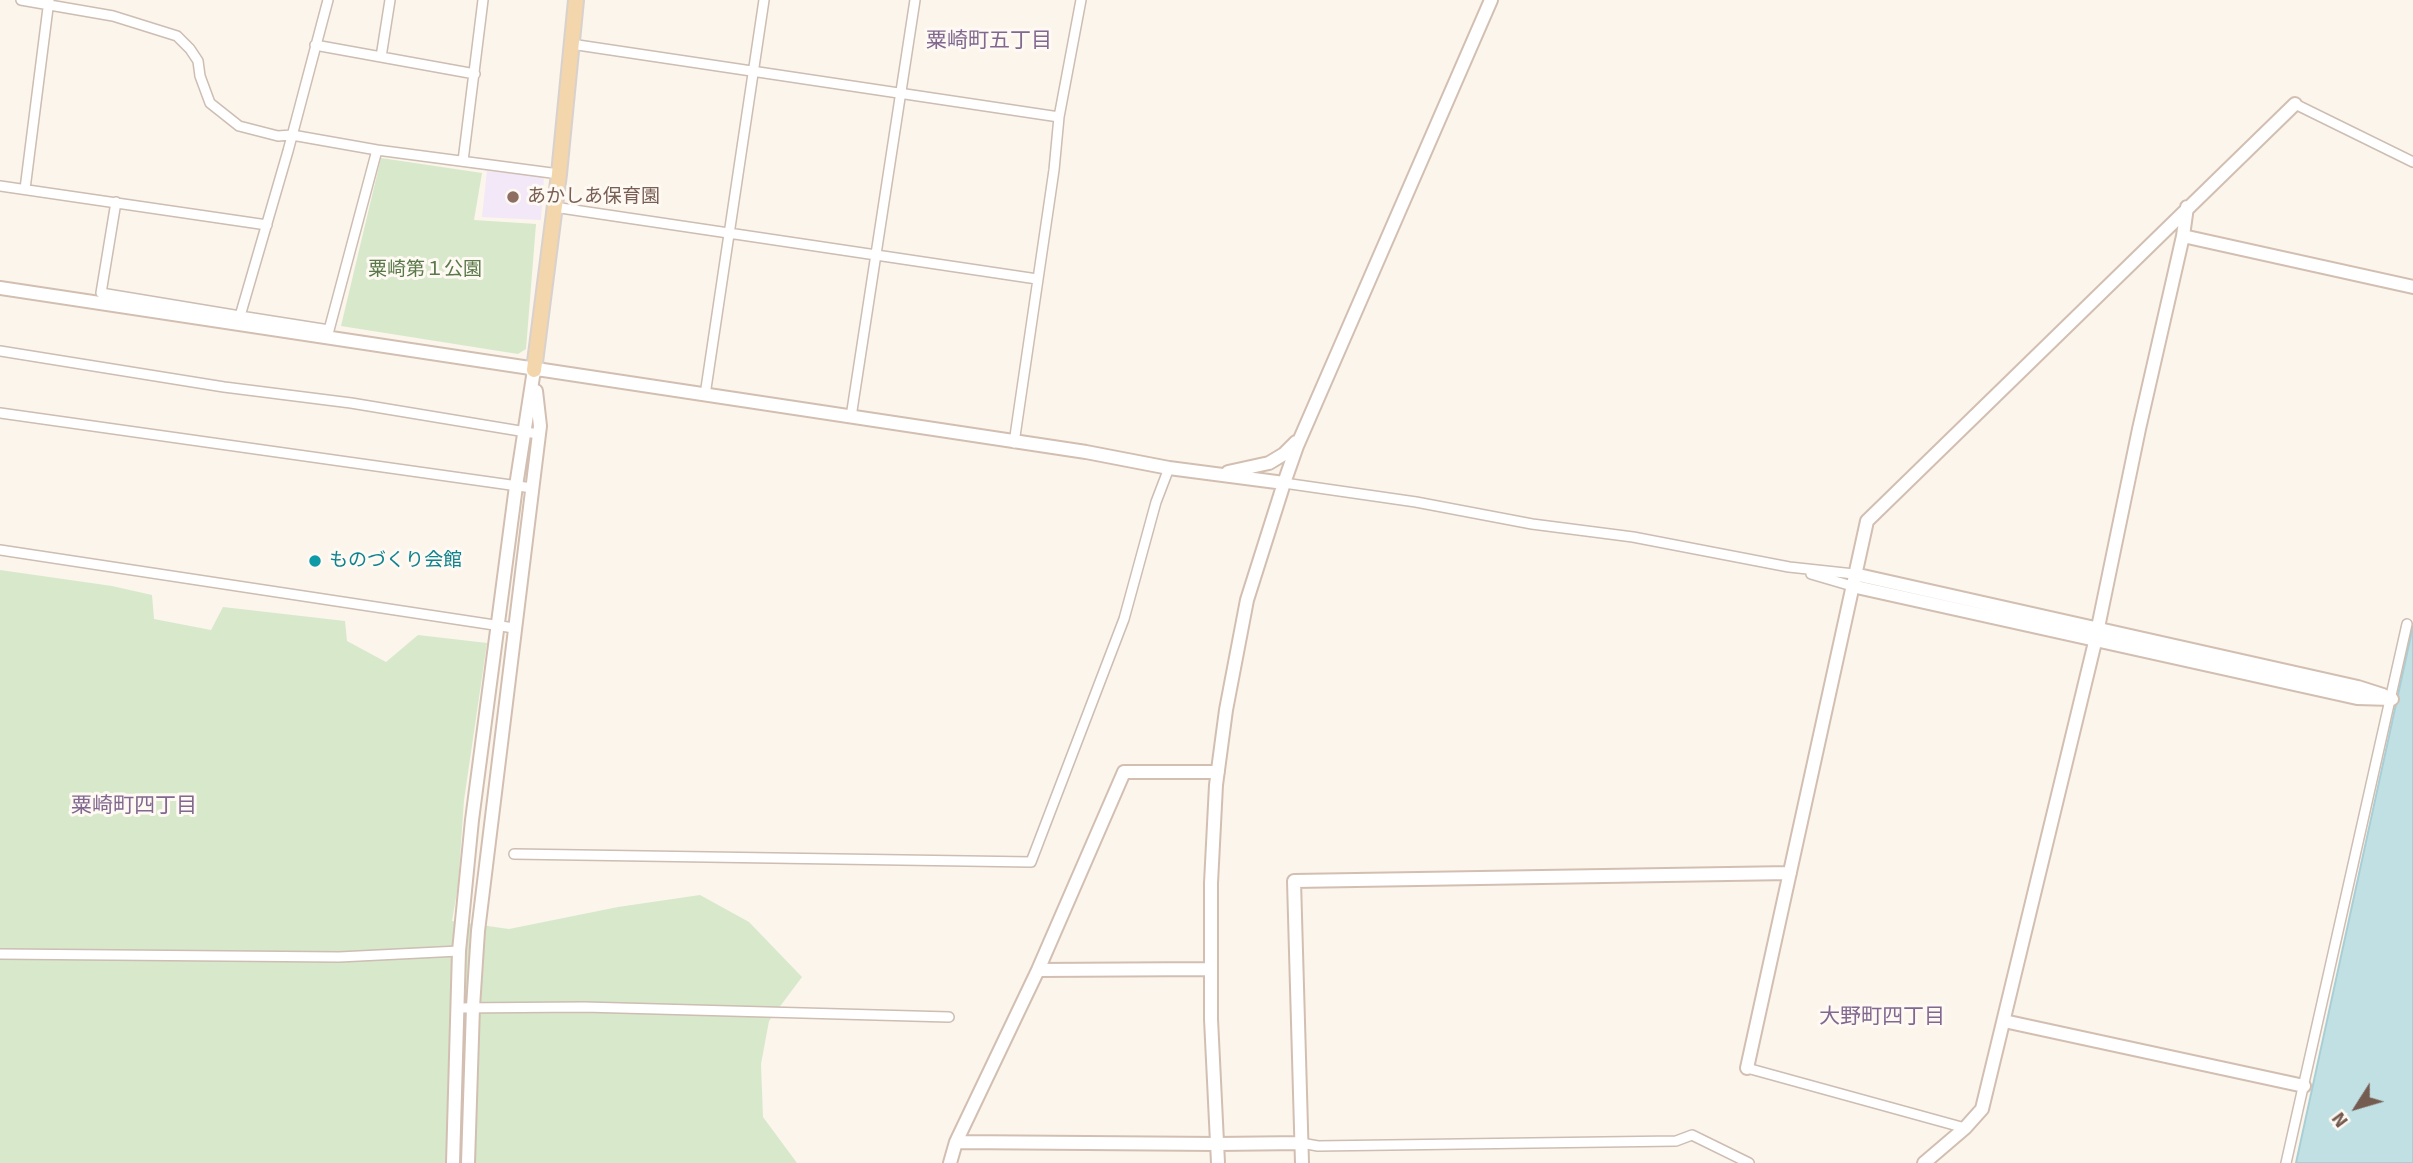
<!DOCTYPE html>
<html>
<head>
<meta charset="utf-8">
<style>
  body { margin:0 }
  #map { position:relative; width:2413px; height:1163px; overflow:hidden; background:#fbf5ec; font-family:Signika,sans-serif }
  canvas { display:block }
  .north { position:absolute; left:2322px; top:1072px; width:70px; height:70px; -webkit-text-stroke:5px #fef9f2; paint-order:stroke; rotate:233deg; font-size:19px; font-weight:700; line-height:28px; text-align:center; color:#755c50 }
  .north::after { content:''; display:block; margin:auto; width:24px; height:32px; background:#755c50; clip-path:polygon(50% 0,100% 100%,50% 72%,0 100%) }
</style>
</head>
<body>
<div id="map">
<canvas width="2413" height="1163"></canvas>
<div class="north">N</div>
</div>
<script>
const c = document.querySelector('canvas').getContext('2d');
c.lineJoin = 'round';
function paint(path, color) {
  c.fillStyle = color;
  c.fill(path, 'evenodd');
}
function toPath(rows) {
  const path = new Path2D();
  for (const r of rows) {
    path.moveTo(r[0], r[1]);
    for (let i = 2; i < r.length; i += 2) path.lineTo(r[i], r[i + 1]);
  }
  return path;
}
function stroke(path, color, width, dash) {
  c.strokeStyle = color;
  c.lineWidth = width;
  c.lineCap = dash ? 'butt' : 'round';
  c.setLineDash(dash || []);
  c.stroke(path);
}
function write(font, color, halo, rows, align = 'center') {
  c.font = font + ' Signika,"Noto Sans JP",sans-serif';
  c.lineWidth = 6;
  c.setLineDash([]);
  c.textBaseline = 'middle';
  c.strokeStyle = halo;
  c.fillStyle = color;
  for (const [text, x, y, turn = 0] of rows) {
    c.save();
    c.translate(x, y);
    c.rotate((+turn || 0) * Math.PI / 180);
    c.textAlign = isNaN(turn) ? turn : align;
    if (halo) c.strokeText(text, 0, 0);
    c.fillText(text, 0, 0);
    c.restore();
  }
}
const education = toPath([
  [487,171,544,177,541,220,482,217]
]);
const green = toPath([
  [381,158,482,173,474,220,536,224,526,349,518,354,341,326],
  [0,570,112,586,152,595,154,619,211,630,223,607,345,621,347,641,386,662,418,635,487,643,464,800,458,886,452,921,509,929,618,907,700,895,749,922,802,977,769,1021,761,1064,763,1117,797,1163,0,1163]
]);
const water = toPath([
  [2413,626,2413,1163,2296,1163,2413,626]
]);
const street = toPath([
  [21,0,113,16,177,36,190,49,198,61,200,76,210,103,239,126,278,136,292,135,377,150,559,174],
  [328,0,288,151,240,316,329,330,377,150],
  [571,44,1059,117],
  [315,45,475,74],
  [381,57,390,0],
  [2295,104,2413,162],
  [463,161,483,0],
  [0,186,267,225],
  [25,189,49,0],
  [116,202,101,293,240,316],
  [554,207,1037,279],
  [0,351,224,387,351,403,538,434],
  [705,395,764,0],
  [0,413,532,488],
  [851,417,915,0],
  [1014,443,1054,170,1059,117,1081,0],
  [1284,483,1416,502,1532,524,1633,537,1789,567,1854,574],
  [0,550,514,628],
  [1811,574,1852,586],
  [514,854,1031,862,1124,619,1156,502,1169,468],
  [0,954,339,957,459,951],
  [458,1008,584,1007,949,1017],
  [1747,1068,1965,1128],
  [1301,1143,1318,1146,1676,1141,1692,1135,1749,1163],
  [2286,1163,2407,624]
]);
const secondary = toPath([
  [2183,236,2413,287],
  [0,288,1086,452,1169,468,1284,483,1297,446,1491,0],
  [1228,472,1269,463,1284,454,1296,442],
  [1854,574,2358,687,2383,695],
  [1852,586,2357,698,2392,699],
  [1038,970,1211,969],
  [2004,1021,2304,1086],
  [1747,1068,1867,521,2295,104],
  [956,1142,1217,1144,1301,1143],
  [453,1163,459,951,472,820,516,486,534,370],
  [468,1163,473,1007,478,931,540,426,536,391],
  [950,1163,956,1142,1038,970,1124,772,1218,772],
  [1218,1163,1211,1019,1211,883,1216,785,1226,710,1247,600,1284,483],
  [1302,1163,1294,881,1790,873],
  [1924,1163,1965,1128,1982,1109,2095,642,2139,429,2183,236,2187,207]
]);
const primary = toPath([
  [534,370,559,174,576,0]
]);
const markers = [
  [513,197,7,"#8d6e63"],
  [315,561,7,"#0f9aa8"]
];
const educationNames = [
  ["あかしあ保育園",527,197]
];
const parkNames = [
  ["粟崎第１公園",425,270]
];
const cultureNames = [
  ["ものづくり会館",329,561]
];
const neighbourhoodNames = [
  ["粟崎町五丁目",989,41],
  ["粟崎町四丁目",134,806],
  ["大野町四丁目",1882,1017]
];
paint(education, '#f2e8f8');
paint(green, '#d8e8cb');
paint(water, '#c1e0e4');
stroke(water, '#a8cfd5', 2);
stroke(street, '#cdbdb2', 12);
stroke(secondary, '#d2bfb2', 16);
stroke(primary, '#d8d1ce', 18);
stroke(street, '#fff', 9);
stroke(secondary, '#fff', 12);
stroke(primary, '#f3d6ab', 14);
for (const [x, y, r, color] of markers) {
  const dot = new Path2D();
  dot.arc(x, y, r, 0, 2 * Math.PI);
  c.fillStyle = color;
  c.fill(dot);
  stroke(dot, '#fef9f2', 2.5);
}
write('19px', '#785e54', '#fef9f2', educationNames, 'left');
write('19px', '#597949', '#fef9f2', parkNames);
write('19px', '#0d838f', '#fef9f2', cultureNames, 'left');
write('21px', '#816890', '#fef9f2', neighbourhoodNames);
</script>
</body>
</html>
